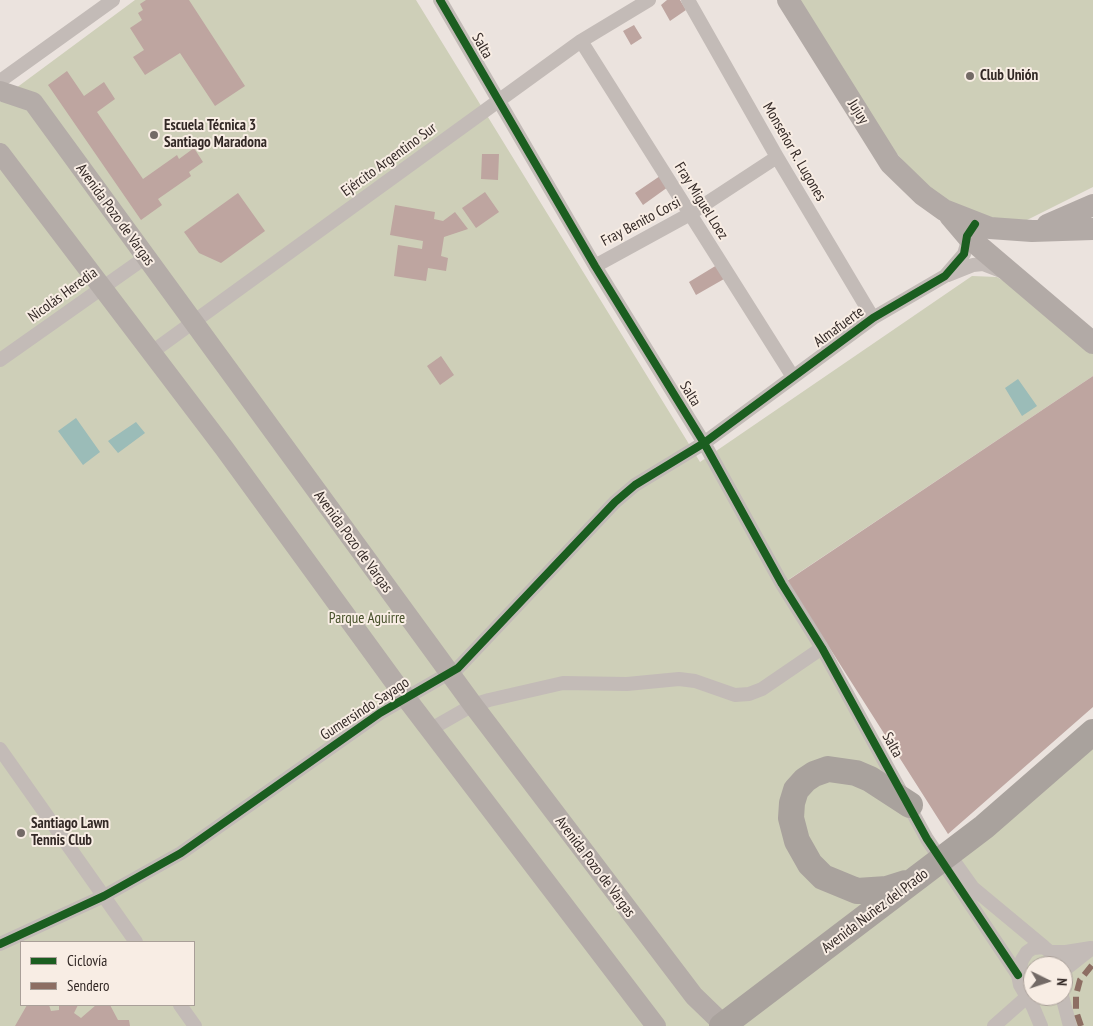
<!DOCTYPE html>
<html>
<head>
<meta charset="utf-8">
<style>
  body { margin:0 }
  #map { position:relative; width:1093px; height:1026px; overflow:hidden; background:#ebe3de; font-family:"PT Sans Narrow",sans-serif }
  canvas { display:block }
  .legend { position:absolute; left:20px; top:941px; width:175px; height:65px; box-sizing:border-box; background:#f8ede4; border:1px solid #a99f98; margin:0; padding:6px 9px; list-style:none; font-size:15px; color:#332926 }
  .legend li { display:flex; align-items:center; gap:10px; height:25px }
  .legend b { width:25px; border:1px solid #a99f98 }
  .north { position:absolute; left:1023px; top:956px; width:50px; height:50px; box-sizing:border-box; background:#f8ede4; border:1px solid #a99f98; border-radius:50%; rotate:94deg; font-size:14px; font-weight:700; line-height:20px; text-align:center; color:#332926 }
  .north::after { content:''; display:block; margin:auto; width:18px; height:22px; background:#736a66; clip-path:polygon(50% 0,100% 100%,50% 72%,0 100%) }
</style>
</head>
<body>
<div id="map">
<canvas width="1093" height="1026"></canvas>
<ul class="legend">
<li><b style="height:6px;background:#1b5e20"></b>Ciclovía</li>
<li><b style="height:6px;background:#8d6e63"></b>Sendero</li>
</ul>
<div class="north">N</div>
</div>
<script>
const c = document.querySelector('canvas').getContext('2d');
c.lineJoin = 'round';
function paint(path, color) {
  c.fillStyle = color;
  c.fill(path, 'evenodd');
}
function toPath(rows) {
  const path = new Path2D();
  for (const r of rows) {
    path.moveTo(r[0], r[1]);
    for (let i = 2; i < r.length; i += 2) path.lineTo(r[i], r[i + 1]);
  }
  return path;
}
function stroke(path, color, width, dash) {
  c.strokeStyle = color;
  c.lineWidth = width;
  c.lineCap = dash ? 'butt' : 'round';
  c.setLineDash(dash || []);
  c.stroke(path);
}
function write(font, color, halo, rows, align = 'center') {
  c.font = font + ' "PT Sans Narrow",sans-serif';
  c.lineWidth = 4;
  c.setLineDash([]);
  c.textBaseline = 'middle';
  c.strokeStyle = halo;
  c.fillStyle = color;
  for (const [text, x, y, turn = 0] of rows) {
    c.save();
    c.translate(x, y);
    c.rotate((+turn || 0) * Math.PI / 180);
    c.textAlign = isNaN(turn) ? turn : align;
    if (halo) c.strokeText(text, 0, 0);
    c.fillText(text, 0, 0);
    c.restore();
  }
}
const green = toPath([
  [135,0,416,0,700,462,972,276,997,277,1021,291,1093,351,1093,376,782,584,943,875,1093,741,1093,1026,0,1026,0,102,8,94],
  [21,942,194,942,194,1005,21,1005],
  [1033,966,1063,966,1063,996,1033,996],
  [797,0,1093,0,1093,187,1027,220,984,218,937,197,896,153]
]);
const water = toPath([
  [1018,379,1037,406,1022,416,1005,388],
  [76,418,100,452,83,465,58,431],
  [136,422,145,433,118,453,108,441]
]);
const building = toPath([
  [146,0,189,0,245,86,215,106,180,53,145,75,133,57,144,50,130,28,142,20,138,13,143,10,140,4],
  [667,0,680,0,686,10,670,21,661,5],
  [634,25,642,38,631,45,623,31],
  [67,71,84,96,104,82,115,99,97,112,143,179,177,155,179,159,194,148,203,162,189,172,191,176,158,199,162,205,141,220,48,85],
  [482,154,499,154,498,180,481,179],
  [660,176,668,187,643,205,635,193],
  [485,192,499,212,476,228,462,208],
  [238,193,265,231,221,263,199,253,184,232],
  [395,205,435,212,434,219,443,221,455,212,468,229,444,237,441,256,448,258,446,271,428,268,426,281,394,276,398,245,422,249,423,241,390,235],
  [717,265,724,279,696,295,689,282],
  [441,356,454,375,440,385,427,366],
  [1093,376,1093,707,948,834,787,581],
  [27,1005,49,1005,51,1011,59,1010,59,1005,78,1005,74,1013,81,1018,96,1005,110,1005,118,1020,129,1020,130,1026,15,1026]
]);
const street = toPath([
  [440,0,595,266,704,443,782,584,822,648,927,839,1018,975],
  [688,0,777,157,873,318],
  [581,41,793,377],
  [0,81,113,0],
  [595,266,690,214,777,157],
  [948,275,973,265,983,264,1001,271],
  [152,352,581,41,649,0],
  [0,360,146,257],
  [431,729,473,705,489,700,563,683,627,684,679,679,695,681,735,695,749,694,762,689,822,648],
  [0,749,136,942],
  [946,850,973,888,1044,947],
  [0,944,104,896,181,853,380,713,458,668,615,502,635,485,704,443,873,318,945,276,964,254,971,231],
  [1051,952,1066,952,1091,948],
  [1063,971,1091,949],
  [1062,996,1070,1026],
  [180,1005,195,1026],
  [994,1026,1028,996],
  [1041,1026,1033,1007,1020,985,1018,975,1022,960,1027,952,1033,948,1044,947,1059,960,1062,966]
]);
const secondary = toPath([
  [0,91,33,102,473,705,694,996,724,1025],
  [0,153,224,448,406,698,656,1026]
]);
const primary = toPath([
  [788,0,890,163,923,195,944,210,990,228,1032,231,1093,229],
  [950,216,967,236,1093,343],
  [1047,225,1093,205]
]);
const highway = toPath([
  [906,883,887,889,857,891,823,877,810,864,797,841,791,818,792,803,796,790,805,780,814,774,828,769,856,773,870,779,910,805],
  [722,1026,984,827,1093,732]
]);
const quiet = toPath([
  [1081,1026,1076,1011,1076,995,1080,980,1093,964]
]);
const cycleway = toPath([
  [440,0,595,266,704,443,782,584,822,648,927,839,1018,975],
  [0,944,104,896,181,853,380,713,458,668,615,502,635,485,704,443,873,318,945,276,964,254,967,236,975,224]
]);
const markers = [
  [970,76,5,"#736a66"],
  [154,135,5,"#736a66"],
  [21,833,5,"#736a66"]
];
const streetNames = [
  ["Salta",482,46,60],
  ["Jujuy",858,112,58],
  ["Monseñor R. Lugones",794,152,60],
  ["Ejército Argentino Sur",389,160,-36],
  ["Fray Miguel Loez",701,201,58],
  ["Avenida Pozo de Vargas",115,215,54],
  ["Fray Benito Corsi",641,222,-28],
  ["Nicolás Heredia",63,295,-36],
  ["Almafuerte",839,327,-36],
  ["Salta",690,394,58],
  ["Avenida Pozo de Vargas",353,542,54],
  ["Gumersindo Sayago",365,709,-33],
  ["Salta",892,745,61],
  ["Avenida Pozo de Vargas",595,867,53],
  ["Avenida Nuñez del Prado",875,911,-37]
];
const poiNames = [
  ["Club Unión",980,76],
  ["Escuela Técnica 3",164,126],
  ["Santiago Maradona",164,143],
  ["Santiago Lawn",31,824],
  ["Tennis Club",31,841]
];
const parkNames = [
  ["Parque Aguirre",367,619]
];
paint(green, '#cecfb8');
paint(water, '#9bbcb8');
paint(building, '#bea5a0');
stroke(street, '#c3bbb7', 14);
stroke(secondary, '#b4aca8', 20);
stroke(primary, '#b2aaa6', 22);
stroke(highway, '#a9a29d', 26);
stroke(quiet, '#8d6e63', 6, [12, 6]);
stroke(cycleway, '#1b5e20', 8);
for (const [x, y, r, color] of markers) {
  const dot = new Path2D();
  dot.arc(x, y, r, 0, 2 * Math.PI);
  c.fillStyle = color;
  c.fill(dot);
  stroke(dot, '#f8ede4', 2);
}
write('15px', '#332926', '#f8ede4', streetNames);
write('bold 15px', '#332926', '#f8ede4', poiNames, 'left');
write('15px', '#47512b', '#f8ede4', parkNames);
</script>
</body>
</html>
